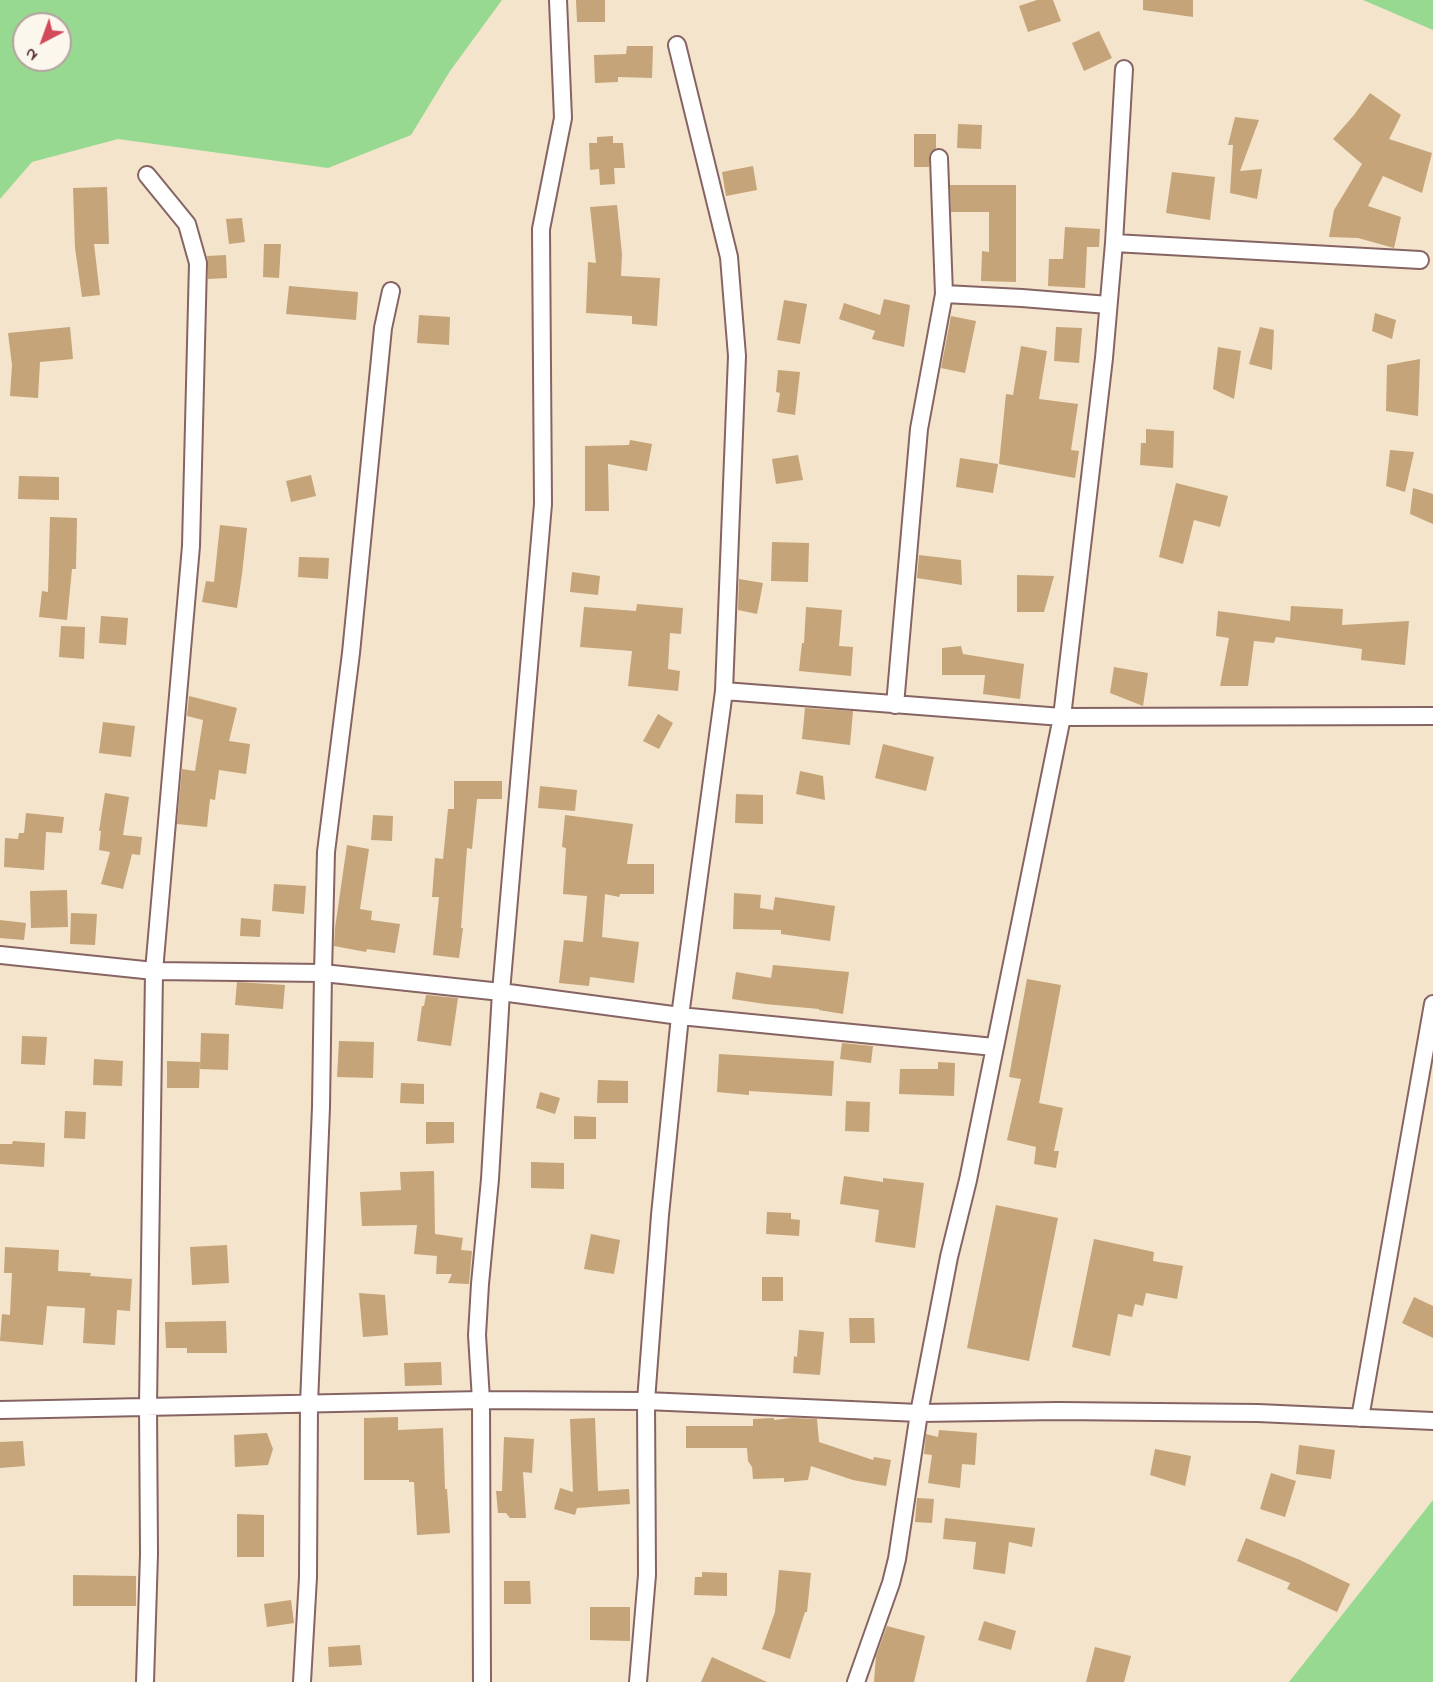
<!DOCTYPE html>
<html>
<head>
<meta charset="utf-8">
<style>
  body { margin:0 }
  #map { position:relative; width:1433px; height:1682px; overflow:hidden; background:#f4e4cb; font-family:"Indie Flower",sans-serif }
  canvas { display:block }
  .north { position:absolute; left:12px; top:12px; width:60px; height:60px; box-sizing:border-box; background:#fbf7ec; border:2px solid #b4a19f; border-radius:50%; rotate:221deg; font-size:16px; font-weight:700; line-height:24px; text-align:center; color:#4a1f2b }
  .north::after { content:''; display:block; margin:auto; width:21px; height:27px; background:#d1495b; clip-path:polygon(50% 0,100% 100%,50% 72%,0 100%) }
</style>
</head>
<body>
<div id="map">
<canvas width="1433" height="1682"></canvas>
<div class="north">N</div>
</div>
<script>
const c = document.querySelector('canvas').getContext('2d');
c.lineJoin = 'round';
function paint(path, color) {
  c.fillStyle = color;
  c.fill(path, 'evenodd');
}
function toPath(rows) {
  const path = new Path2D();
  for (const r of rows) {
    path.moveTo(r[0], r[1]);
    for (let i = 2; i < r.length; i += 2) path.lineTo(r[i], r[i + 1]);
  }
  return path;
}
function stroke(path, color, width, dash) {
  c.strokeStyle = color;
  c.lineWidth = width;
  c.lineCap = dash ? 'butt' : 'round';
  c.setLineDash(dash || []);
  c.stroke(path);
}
const green = toPath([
  [0,0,502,0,450,71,411,135,328,168,118,139,32,162,0,199],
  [24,24,60,24,60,60,24,60],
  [1363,0,1433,0,1433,30],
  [1433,1500,1433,1682,1289,1682]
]);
const building = toPath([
  [576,0,605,0,605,22,577,22],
  [1037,0,1053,0,1061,21,1028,32,1019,6],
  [1143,0,1193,0,1193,17,1143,10],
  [1099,31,1112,58,1084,71,1072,43],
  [627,46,653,46,652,78,618,77,618,82,595,83,594,55,626,54],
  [1370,93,1401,115,1389,139,1432,153,1422,193,1383,176,1368,206,1401,217,1394,248,1358,238,1329,237,1334,210,1362,164,1333,139,1354,115],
  [1235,117,1259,120,1240,171,1262,169,1257,199,1230,193,1233,145,1228,145],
  [958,124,982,125,981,149,957,148],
  [914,134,936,134,936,148,930,154,929,167,914,167],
  [613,136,613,143,623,143,625,168,614,168,615,184,600,185,599,169,590,170,589,143,597,143,597,137],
  [753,166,757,190,726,196,722,172],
  [1172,172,1215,177,1210,220,1166,213],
  [950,185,1016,185,1016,282,981,281,982,251,989,252,989,212,951,212],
  [107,187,109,244,94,244,100,295,82,297,75,248,73,188],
  [617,205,622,254,621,276,660,278,657,326,632,324,632,316,586,313,588,262,596,263,590,207],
  [242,218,245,242,229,244,226,219],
  [1065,227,1100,229,1099,247,1087,247,1085,288,1048,286,1049,259,1063,259],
  [264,244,281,244,279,278,263,277],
  [226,255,227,278,208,279,208,263,207,256],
  [289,286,358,292,356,320,286,314],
  [884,299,910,305,904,347,872,339,875,331,839,319,844,303,880,315],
  [784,300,807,304,800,344,777,340],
  [1375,313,1396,320,1392,339,1372,331],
  [419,315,450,317,449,345,417,343],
  [951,316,976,321,965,373,941,368],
  [70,327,73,359,40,362,38,398,10,396,12,365,8,333],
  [1056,327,1082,328,1079,363,1054,361],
  [1260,327,1274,330,1272,370,1249,364],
  [1021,346,1047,351,1039,399,1078,404,1071,450,1079,451,1075,478,999,464,1006,394,1013,395],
  [1218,347,1241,351,1234,399,1213,389],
  [1420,359,1418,416,1386,411,1387,365],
  [778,370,800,372,795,415,777,412,780,393,776,392],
  [1146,429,1174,431,1173,468,1140,465,1141,443,1146,443],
  [630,440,652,444,647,471,608,464,609,511,585,511,585,446,629,445],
  [1390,450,1414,452,1405,492,1386,486],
  [798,455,803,480,776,484,772,459],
  [960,458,998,464,993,493,956,487],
  [311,475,316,496,291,502,286,481],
  [19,476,59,477,59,500,18,499],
  [1176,483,1228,496,1220,527,1194,520,1183,564,1159,557],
  [1413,488,1433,494,1433,524,1410,514],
  [50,517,77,518,76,569,72,569,67,620,39,617,42,591,48,592],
  [220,525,247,528,242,574,237,608,202,602,206,581,214,582],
  [772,542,809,543,808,582,771,581],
  [919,555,961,560,962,585,917,578],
  [299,557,329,558,328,579,298,577],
  [572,572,600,576,598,595,570,592],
  [1017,575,1054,576,1044,612,1017,612],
  [739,579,763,583,757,614,738,610],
  [637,604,683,608,681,634,670,633,668,669,680,671,678,691,628,686,632,651,580,647,584,607,636,611],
  [1291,606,1343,609,1342,625,1409,621,1405,665,1361,660,1362,649,1276,637,1274,643,1254,641,1248,686,1220,686,1229,638,1216,636,1218,611,1290,621],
  [806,607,842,610,839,646,853,647,851,676,799,671,802,643,804,643],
  [101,616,128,618,126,645,99,643],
  [61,626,85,627,84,659,59,657],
  [961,646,963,654,1024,664,1020,699,983,694,985,675,942,675,942,648],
  [1114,667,1148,673,1143,706,1110,693],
  [189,696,237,708,229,741,250,744,246,774,219,770,215,800,210,799,207,827,177,824,182,769,195,771,203,720,187,716],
  [805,708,853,711,850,745,802,739],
  [658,714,673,723,659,749,643,741],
  [103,722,135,726,131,757,99,753],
  [883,744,934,757,926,791,875,778],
  [800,771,823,776,825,800,796,794],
  [454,781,502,781,502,799,477,799,472,849,467,848,461,928,463,928,459,958,433,955,439,897,432,897,435,858,443,859,448,809,454,809],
  [540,786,577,790,575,811,538,808],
  [105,793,129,797,123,835,142,837,140,855,132,854,123,889,101,884,110,852,99,850,101,831,99,831],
  [736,794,763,795,763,824,735,823],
  [26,813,64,817,62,833,46,832,44,870,4,867,5,838,18,839,19,833,24,833],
  [373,815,393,816,392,841,371,840],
  [565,815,633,824,627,864,654,864,654,894,620,894,619,897,605,894,602,937,639,942,634,983,590,977,589,986,559,983,564,940,583,942,587,896,563,894,566,848,562,847],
  [347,845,369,849,360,909,372,911,371,920,400,924,395,953,367,949,366,952,334,946,335,928],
  [274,884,306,886,304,914,272,911],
  [67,890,68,927,31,928,30,891],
  [734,893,761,895,760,908,773,910,775,897,835,906,830,941,781,934,781,930,733,929],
  [71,913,97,914,95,945,70,944],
  [241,918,261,920,260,937,240,936],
  [0,920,26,923,24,940,0,938],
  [773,965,849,972,843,1014,819,1010,819,1009,765,1004,732,999,736,972,771,978],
  [1027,979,1061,985,1039,1103,1063,1108,1054,1151,1059,1151,1056,1168,1034,1164,1036,1147,1007,1140,1021,1079,1009,1077],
  [237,982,285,985,283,1009,235,1005],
  [426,995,458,998,451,1046,417,1041,422,1006,424,1006],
  [201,1033,229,1034,228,1070,200,1069],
  [22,1036,47,1037,45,1065,21,1064],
  [339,1041,374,1042,373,1078,337,1077],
  [842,1043,873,1046,871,1063,840,1059],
  [719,1054,834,1061,832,1096,749,1091,749,1095,717,1092],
  [94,1059,123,1061,122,1086,93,1085],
  [167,1061,200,1062,199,1088,167,1088],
  [938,1062,955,1063,954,1096,899,1094,900,1069,938,1069],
  [598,1080,628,1081,628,1103,597,1103],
  [401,1083,424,1084,424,1104,400,1103],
  [540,1092,560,1098,555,1114,536,1108],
  [846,1101,870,1102,869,1132,845,1131],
  [65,1111,86,1112,85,1139,64,1138],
  [574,1116,596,1117,596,1139,574,1139],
  [426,1122,454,1122,454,1143,426,1144],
  [13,1141,45,1143,44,1167,0,1164,0,1144,12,1144],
  [531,1162,564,1163,564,1189,531,1188],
  [434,1171,435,1234,463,1238,461,1250,472,1251,469,1284,448,1283,452,1274,436,1274,437,1256,414,1254,417,1225,362,1226,360,1192,401,1190,400,1172],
  [844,1176,883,1182,883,1178,924,1183,915,1248,875,1242,879,1210,840,1204],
  [996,1205,1058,1218,1029,1361,967,1348],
  [767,1212,791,1213,791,1219,800,1220,799,1236,766,1234],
  [591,1234,620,1240,614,1274,584,1269],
  [1094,1239,1154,1252,1153,1261,1183,1266,1177,1299,1146,1293,1143,1306,1135,1304,1132,1317,1118,1314,1110,1356,1072,1347],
  [227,1245,229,1283,192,1285,190,1247],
  [5,1247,59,1250,58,1271,91,1273,90,1276,132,1279,130,1311,117,1310,115,1345,83,1343,85,1308,47,1306,43,1345,0,1341,2,1314,10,1315,12,1273,4,1273],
  [762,1277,783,1277,783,1301,762,1301],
  [359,1293,385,1295,388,1335,363,1337],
  [1414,1297,1433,1306,1433,1338,1402,1323],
  [849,1318,874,1318,875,1343,850,1343],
  [226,1321,227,1353,187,1353,187,1348,166,1348,165,1322],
  [799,1330,824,1332,820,1375,793,1373,794,1356,797,1357],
  [441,1362,442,1385,405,1386,404,1363],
  [398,1417,398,1430,443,1428,445,1489,447,1489,450,1533,417,1535,414,1482,409,1482,409,1480,364,1480,364,1418],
  [595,1418,598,1491,629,1489,630,1504,577,1508,575,1515,554,1509,560,1488,573,1492,570,1419],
  [774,1418,774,1420,792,1418,817,1419,819,1442,873,1460,874,1457,891,1460,886,1486,853,1480,811,1466,808,1480,784,1482,784,1478,753,1479,752,1467,748,1461,747,1448,686,1448,686,1426,753,1426,753,1419],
  [939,1430,977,1433,975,1465,962,1464,960,1488,928,1483,932,1455,924,1454,926,1434,938,1437],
  [267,1433,273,1449,268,1465,235,1467,234,1435],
  [504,1437,534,1439,532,1473,523,1472,526,1518,510,1518,506,1513,498,1513,496,1491,502,1491],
  [23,1441,25,1466,0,1468,0,1442],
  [1299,1445,1335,1450,1331,1479,1296,1474],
  [1155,1449,1191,1456,1185,1486,1150,1475],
  [1271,1473,1296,1481,1285,1517,1260,1509],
  [917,1498,934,1499,932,1523,915,1522],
  [237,1514,264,1515,264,1557,237,1557],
  [945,1518,1035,1528,1032,1547,1009,1542,1005,1574,973,1569,976,1542,943,1539],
  [1246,1538,1300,1560,1350,1584,1337,1612,1287,1589,1290,1583,1237,1561],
  [779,1570,811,1573,807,1612,805,1612,790,1659,762,1649,775,1612],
  [702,1572,727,1573,727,1596,694,1595,695,1577,702,1577],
  [73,1575,136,1576,136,1606,73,1606],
  [504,1581,530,1581,531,1604,504,1604],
  [291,1600,294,1623,267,1627,264,1604],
  [590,1607,630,1607,630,1641,590,1640],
  [984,1621,1016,1631,1011,1650,978,1640],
  [887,1626,925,1636,914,1682,874,1682,876,1656],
  [360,1645,362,1665,329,1667,328,1647],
  [1095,1647,1131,1656,1124,1682,1086,1682],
  [712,1657,767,1682,701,1682]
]);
const minor = toPath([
  [1114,243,1420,260],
  [944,294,1022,298,1108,305],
  [724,691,1062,717,1433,716],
  [895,705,919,429,944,294,939,158],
  [0,955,154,971,323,973,501,992,680,1016,994,1047],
  [0,1410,481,1400,646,1401,919,1413,1058,1411,1258,1413,1433,1421],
  [1360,1418,1433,1004],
  [145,1682,149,1554,148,1406,154,971,191,546,198,263,187,224,147,175],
  [302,1682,308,1577,309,1404,321,1107,323,973,326,852,351,653,383,328,391,291],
  [482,1682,481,1400,477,1335,480,1284,490,1179,501,992,543,504,541,229,563,118,558,0],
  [638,1682,647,1575,646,1401,660,1215,680,1016,724,691,737,356,729,257,677,45],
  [856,1682,891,1583,897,1559,919,1413,949,1257,968,1180,1062,717,1104,358,1114,243,1124,69]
]);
paint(green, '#97d991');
paint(building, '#c4a478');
stroke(minor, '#866463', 20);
stroke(minor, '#fff', 16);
</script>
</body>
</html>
